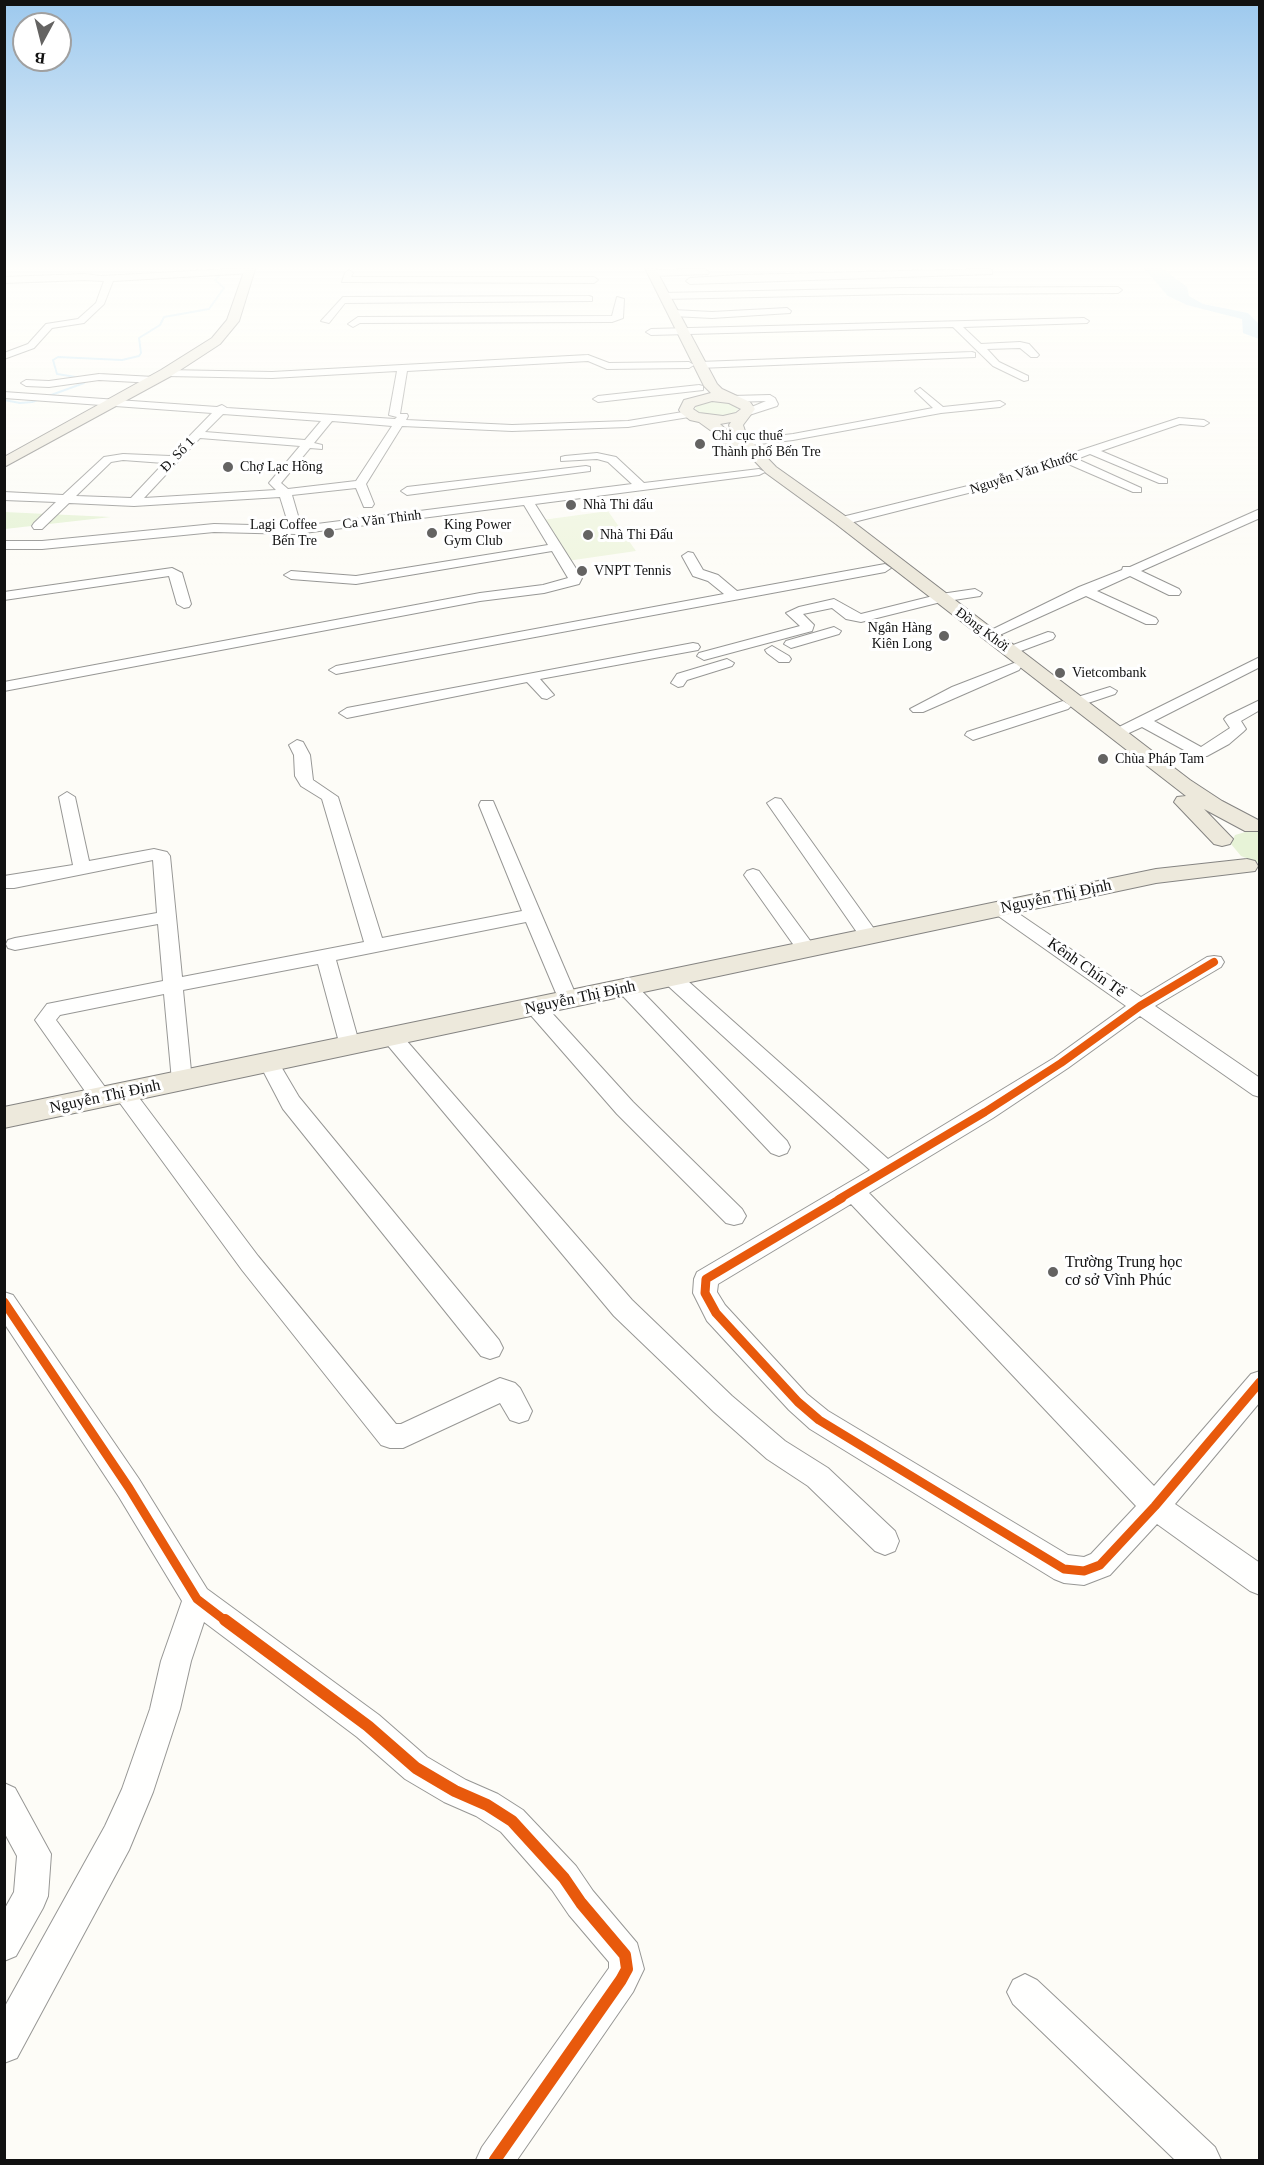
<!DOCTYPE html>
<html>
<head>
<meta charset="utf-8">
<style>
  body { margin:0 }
  #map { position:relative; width:1264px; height:2165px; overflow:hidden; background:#fdfcf7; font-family:Georgia,serif }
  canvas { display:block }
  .frame { position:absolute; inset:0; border:6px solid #111; pointer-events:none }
  .north { position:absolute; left:12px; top:12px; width:60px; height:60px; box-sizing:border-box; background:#fff; border:2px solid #a0a0a0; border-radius:50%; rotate:187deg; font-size:16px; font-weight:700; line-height:24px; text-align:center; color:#111 }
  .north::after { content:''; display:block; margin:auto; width:21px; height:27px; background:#646362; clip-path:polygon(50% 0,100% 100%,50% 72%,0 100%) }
</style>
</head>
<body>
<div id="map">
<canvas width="1264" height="2165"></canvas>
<div class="frame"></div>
<div class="north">B</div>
</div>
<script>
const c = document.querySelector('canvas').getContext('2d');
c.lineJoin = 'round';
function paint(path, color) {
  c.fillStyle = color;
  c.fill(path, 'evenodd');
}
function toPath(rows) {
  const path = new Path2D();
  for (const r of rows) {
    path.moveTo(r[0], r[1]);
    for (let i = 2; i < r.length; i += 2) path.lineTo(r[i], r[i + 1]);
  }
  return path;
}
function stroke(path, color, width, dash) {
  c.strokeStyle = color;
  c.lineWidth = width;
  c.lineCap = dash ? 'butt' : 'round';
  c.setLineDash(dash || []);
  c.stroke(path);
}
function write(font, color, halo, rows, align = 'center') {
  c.font = font + ' Georgia,serif';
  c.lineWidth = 6;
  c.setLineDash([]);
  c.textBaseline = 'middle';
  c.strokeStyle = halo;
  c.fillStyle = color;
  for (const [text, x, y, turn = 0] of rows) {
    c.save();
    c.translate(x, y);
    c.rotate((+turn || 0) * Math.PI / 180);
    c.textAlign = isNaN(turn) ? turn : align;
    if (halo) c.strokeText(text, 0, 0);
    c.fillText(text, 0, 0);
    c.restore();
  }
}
const green = toPath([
  [712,400,726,401,736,405,738,410,731,415,718,417,695,411,696,405],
  [5,512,111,517,5,529],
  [1249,831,1259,832,1259,863,1241,856,1231,844,1235,835]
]);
const pitch = toPath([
  [608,511,636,551,567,561,542,520]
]);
const water = toPath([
  [1142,266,1159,266,1187,287,1189,296,1203,304,1248,313,1259,324,1259,339,1243,333,1242,319,1187,305,1168,296]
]);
const stream = toPath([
  [4,400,20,403,32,402,84,383,86,380,82,378,57,374,53,360,58,357,122,360,139,356,141,353,139,338,160,325,164,317,209,309,224,288,215,280,230,266]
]);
const minor = toPath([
  [249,268,252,269,252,273,113,281,104,304,84,323,52,328,34,348,4,359,4,353,28,344,46,324,78,319,96,303,104,281,85,280,4,283,4,277,85,274,101,276,249,268],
  [705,269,709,272,708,274,652,276,648,273,652,270,705,269],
  [989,269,992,270,992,274,690,284,686,281,690,278,740,275,989,269],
  [349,270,353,273,351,277,594,277,598,280,594,283,342,282,345,273,349,270],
  [901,288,1118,287,1122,290,1118,293,901,294,663,299,659,296,663,293,901,288],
  [589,296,592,297,592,301,345,303,329,323,321,321,343,297,589,296],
  [617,297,624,299,623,318,612,322,360,323,353,327,348,324,358,317,612,316,617,297],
  [787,308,791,311,790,313,712,318,673,316,668,313,673,310,712,312,787,308],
  [1084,318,1089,321,1087,323,963,327,981,344,1020,342,1029,344,1039,355,1037,357,1031,357,1020,348,987,349,999,362,1028,376,1028,380,1024,381,993,366,953,327,651,335,646,332,651,329,1084,318],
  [972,352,975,353,975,357,699,368,694,365,699,362,972,352],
  [588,355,609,363,689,362,694,365,689,368,607,369,588,361,407,371,400,414,407,414,408,416,406,420,512,425,628,421,689,411,694,414,689,417,628,427,512,431,402,426,366,484,374,504,372,507,364,507,356,488,292,495,301,526,632,484,608,462,597,459,561,461,561,457,565,456,597,453,616,457,644,483,759,469,765,472,759,475,535,504,582,578,579,584,544,593,480,601,4,691,4,682,480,593,543,585,568,578,552,551,356,584,291,579,284,575,291,571,356,576,548,545,524,505,296,534,214,532,42,549,4,549,4,541,42,541,214,524,289,526,280,497,134,506,69,503,42,529,34,529,32,526,34,523,56,502,4,500,4,492,63,495,104,457,123,454,170,456,212,413,4,398,4,392,217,407,222,405,227,408,395,419,397,417,389,415,397,371,272,378,166,376,161,373,166,370,272,372,588,355],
  [223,414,321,421,305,440,205,432,223,414],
  [332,421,392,426,356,481,288,489,281,483,310,448,322,449,322,445,314,443,332,421],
  [200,438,300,446,269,483,276,490,144,498,200,438],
  [123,460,164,463,131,498,76,496,111,462,123,460],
  [99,374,154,377,159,380,154,383,99,380,49,387,26,386,21,383,26,380,49,381,99,374],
  [699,385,703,386,703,390,598,402,593,399,598,396,699,385],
  [920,388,943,407,1000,401,1005,404,1000,407,941,413,793,440,743,446,737,443,743,440,793,434,933,408,915,391,920,388],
  [770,395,775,398,778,404,777,406,746,416,741,413,742,411,766,401,732,402,727,399,732,396,770,395],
  [1179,418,1204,420,1209,423,1204,426,1180,424,1101,451,1167,479,1167,483,1159,483,1090,454,1077,459,1141,488,1141,492,1133,492,1066,463,992,487,842,525,836,521,838,518,984,482,1179,418],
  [586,466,590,467,590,471,407,495,401,491,407,487,586,466],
  [1260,509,1260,518,1141,571,1179,589,1181,592,1179,595,1169,595,1130,576,1097,591,1156,618,1158,621,1156,624,1146,624,1086,596,993,638,983,638,981,635,1079,587,1122,570,1123,567,1130,567,1260,509],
  [688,552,693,553,703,570,718,575,737,591,885,564,891,568,885,572,336,674,329,670,336,666,724,594,708,581,693,576,682,556,688,552],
  [172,568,182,573,191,604,189,607,184,608,177,604,169,576,4,600,4,592,172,568],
  [975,589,982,593,980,596,941,602,861,622,846,619,832,608,803,614,814,625,812,631,704,660,697,656,699,653,800,626,786,613,799,607,834,599,861,614,941,594,975,589],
  [834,627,841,631,839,634,791,648,784,644,786,641,834,627],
  [1048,632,1053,633,1055,636,1053,639,1010,655,1003,651,1005,648,1048,632],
  [693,643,698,644,700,647,698,650,540,679,554,695,547,699,542,698,527,682,347,718,339,713,347,708,693,643],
  [772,646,789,656,791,659,789,662,779,662,767,653,765,650,772,646],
  [1260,657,1260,667,1154,721,1201,747,1230,728,1224,719,1227,716,1260,700,1260,710,1241,721,1246,729,1243,732,1229,744,1207,756,1195,756,1142,727,1118,738,1110,733,1113,730,1260,657],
  [727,659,734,663,732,666,687,680,683,686,678,687,671,683,677,674,727,659],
  [1014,663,1019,664,1021,667,1019,670,923,712,913,712,910,709,952,687,1014,663],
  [1110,687,1117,691,1115,694,1076,707,1068,702,1071,699,1110,687],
  [1063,701,1071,706,1068,709,979,738,973,740,965,735,967,732,1063,701],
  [297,740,303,742,310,755,313,780,338,797,382,938,522,911,479,805,481,801,493,801,578,1000,575,1005,568,1007,561,1005,526,922,336,960,360,1046,357,1051,350,1053,343,1051,340,1046,318,964,183,990,192,1081,189,1087,182,1089,175,1087,172,1081,164,994,60,1015,56,1020,113,1098,110,1104,102,1106,94,1104,35,1020,47,1004,163,981,158,924,15,950,8,948,6,944,8,940,15,938,157,913,153,860,14,888,4,888,4,876,73,865,59,797,67,792,75,797,89,861,154,849,167,852,170,856,182,977,364,942,322,799,301,786,295,776,294,755,289,745,297,740],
  [775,798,781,799,877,933,879,937,877,941,870,943,863,941,767,803,775,798],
  [753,869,759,871,814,946,816,950,814,954,807,956,800,954,744,875,747,871,753,869],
  [1000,903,1006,905,1141,997,1207,957,1214,956,1221,957,1224,962,1221,967,1155,1006,1260,1078,1260,1097,1253,1095,1140,1016,1068,1068,993,1118,869,1193,1154,1486,1251,1374,1260,1371,1260,1402,1175,1504,1260,1563,1260,1595,1250,1591,1157,1524,1110,1575,1084,1585,1064,1583,1054,1579,810,1429,789,1410,707,1321,693,1293,694,1279,697,1272,870,1170,666,984,663,979,666,974,673,972,680,974,888,1159,1054,1058,1126,1006,994,913,991,909,994,905,1000,903],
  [851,1204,1136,1506,1091,1554,1084,1557,1068,1555,828,1411,807,1394,725,1305,717,1292,718,1284,851,1204],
  [627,981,634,983,787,1141,790,1147,787,1153,779,1156,771,1153,620,993,617,988,620,983,627,981],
  [535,1000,542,1002,633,1102,742,1209,746,1216,742,1223,734,1225,726,1223,617,1114,528,1012,525,1007,528,1002,535,1000],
  [392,1030,399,1032,632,1300,732,1396,785,1441,828,1468,895,1531,899,1541,895,1551,885,1555,875,1551,808,1486,767,1459,714,1412,614,1316,385,1042,382,1037,385,1032,392,1030],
  [269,1055,276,1058,299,1097,499,1340,503,1348,499,1356,490,1359,481,1356,283,1109,259,1063,262,1058,269,1055],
  [124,1085,131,1087,258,1256,396,1424,401,1424,500,1378,515,1383,520,1388,532,1411,528,1420,519,1423,510,1420,500,1403,403,1448,390,1448,381,1445,242,1270,117,1099,113,1093,117,1087,124,1085],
  [4,1292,13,1295,139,1479,207,1589,379,1715,427,1757,466,1780,498,1794,523,1810,576,1866,593,1891,637,1943,644,1969,633,1992,517,2160,476,2160,482,2147,609,1968,609,1962,569,1915,552,1890,501,1832,476,1816,444,1802,405,1779,357,1737,204,1622,191,1661,180,1709,153,1792,129,1850,17,2058,4,2063,4,2008,105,1826,122,1789,150,1709,161,1661,182,1601,119,1497,4,1323,4,1292],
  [4,1783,15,1788,51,1854,48,1896,43,1908,16,1956,4,1961,4,1910,14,1892,17,1856,4,1832,4,1783],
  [1025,1974,1037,1980,1215,2147,1221,2160,1175,2160,1013,2004,1007,1992,1013,1980,1025,1974]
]);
const major = toPath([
  [246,266,256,266,239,321,220,344,171,376,4,467,4,457,161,370,212,338,227,320,246,266],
  [644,266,654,266,717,384,722,389,750,402,755,409,743,425,747,437,776,467,848,518,1190,780,1222,801,1260,821,1260,831,1245,831,1204,809,1233,839,1230,844,1222,846,1214,844,1174,802,1177,797,1186,796,836,524,766,473,748,454,746,458,736,458,717,435,699,422,690,420,681,413,679,410,684,400,711,393,704,386,644,266],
  [712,401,729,403,741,409,736,413,723,416,699,413,693,409,695,406,712,401],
  [731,422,729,425,732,435,720,424,731,422],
  [1247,859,1255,861,1258,866,1255,871,1156,883,4,1128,4,1107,1156,869,1247,859]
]);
const cyclewayFar2 = toPath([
  [839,1199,985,1112,1061,1063,1140,1006,1214,962]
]);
const cyclewayFar1 = toPath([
  [842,1198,706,1279,705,1293,716,1313,798,1402,819,1420,1064,1569,1084,1571,1100,1565,1155,1506,1260,1382],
  [4,1302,129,1488,197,1599,227,1622]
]);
const cycleway = toPath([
  [225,1620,368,1726,416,1768,455,1791,487,1805,512,1821,564,1878,581,1903,625,1955,627,1969,621,1980,495,2160]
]);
const markers = [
  [700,444,6,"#646362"],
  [228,467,6,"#646362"],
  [571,505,6,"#646362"],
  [329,533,6,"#646362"],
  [432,533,6,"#646362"],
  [588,535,6,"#646362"],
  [582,571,6,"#646362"],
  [944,636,6,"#646362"],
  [1060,673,6,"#646362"],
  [1103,759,6,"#646362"],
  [1053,1272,6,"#646362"]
];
const farPoinames = [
  ["Chi cục thuế",712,436],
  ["Thành phố Bến Tre",712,452],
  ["Chợ Lạc Hồng",240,467],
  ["Nhà Thi đấu",583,505],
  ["Lagi Coffee",317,525,"right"],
  ["Bến Tre",317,541,"right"],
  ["King Power",444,525],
  ["Gym Club",444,541],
  ["Nhà Thi Đấu",600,535],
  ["VNPT Tennis",594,571],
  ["Ngân Hàng",932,628,"right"],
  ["Kiên Long",932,644,"right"],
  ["Vietcombank",1072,673],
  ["Chùa Pháp Tam",1115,759]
];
const farStreetnames = [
  ["Đ. Số 1",178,455,-46],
  ["Nguyễn Văn Khước",1024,473,-18],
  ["Ca Văn Thỉnh",382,520,-7],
  ["Đồng Khởi",982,630,37]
];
const streetNames = [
  ["Nguyễn Thị Định",1056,897,-12],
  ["Kênh Chín Tế",1086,968,35],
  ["Nguyễn Thị Định",580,998,-12],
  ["Nguyễn Thị Định",105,1097,-12]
];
const poiNames = [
  ["Trường Trung học",1065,1263],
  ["cơ sở Vĩnh Phúc",1065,1281]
];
paint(green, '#e7f3d7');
paint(pitch, '#f0f6e1');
paint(water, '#cde8f7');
stroke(stream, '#cde8f7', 2);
stroke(minor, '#979795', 2);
stroke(major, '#858482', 2);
paint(minor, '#fffffe');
paint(major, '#ede9dc');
stroke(cyclewayFar2, '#e8590c', 8);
stroke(cyclewayFar1, '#e8590c', 9);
stroke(cycleway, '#e8590c', 12);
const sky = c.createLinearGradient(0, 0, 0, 569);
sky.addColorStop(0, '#9dc9ee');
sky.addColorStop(0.47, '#fefefb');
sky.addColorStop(1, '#fefefb00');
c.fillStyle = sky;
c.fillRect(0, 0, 1264, 569);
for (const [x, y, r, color] of markers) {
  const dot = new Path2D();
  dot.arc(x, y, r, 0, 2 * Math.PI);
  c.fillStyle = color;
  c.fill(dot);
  stroke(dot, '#fff', 2);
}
write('14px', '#111', '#fff', farPoinames, 'left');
write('14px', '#111', '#fff', farStreetnames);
write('16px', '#111', '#fff', streetNames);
write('16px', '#111', '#fff', poiNames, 'left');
</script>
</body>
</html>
